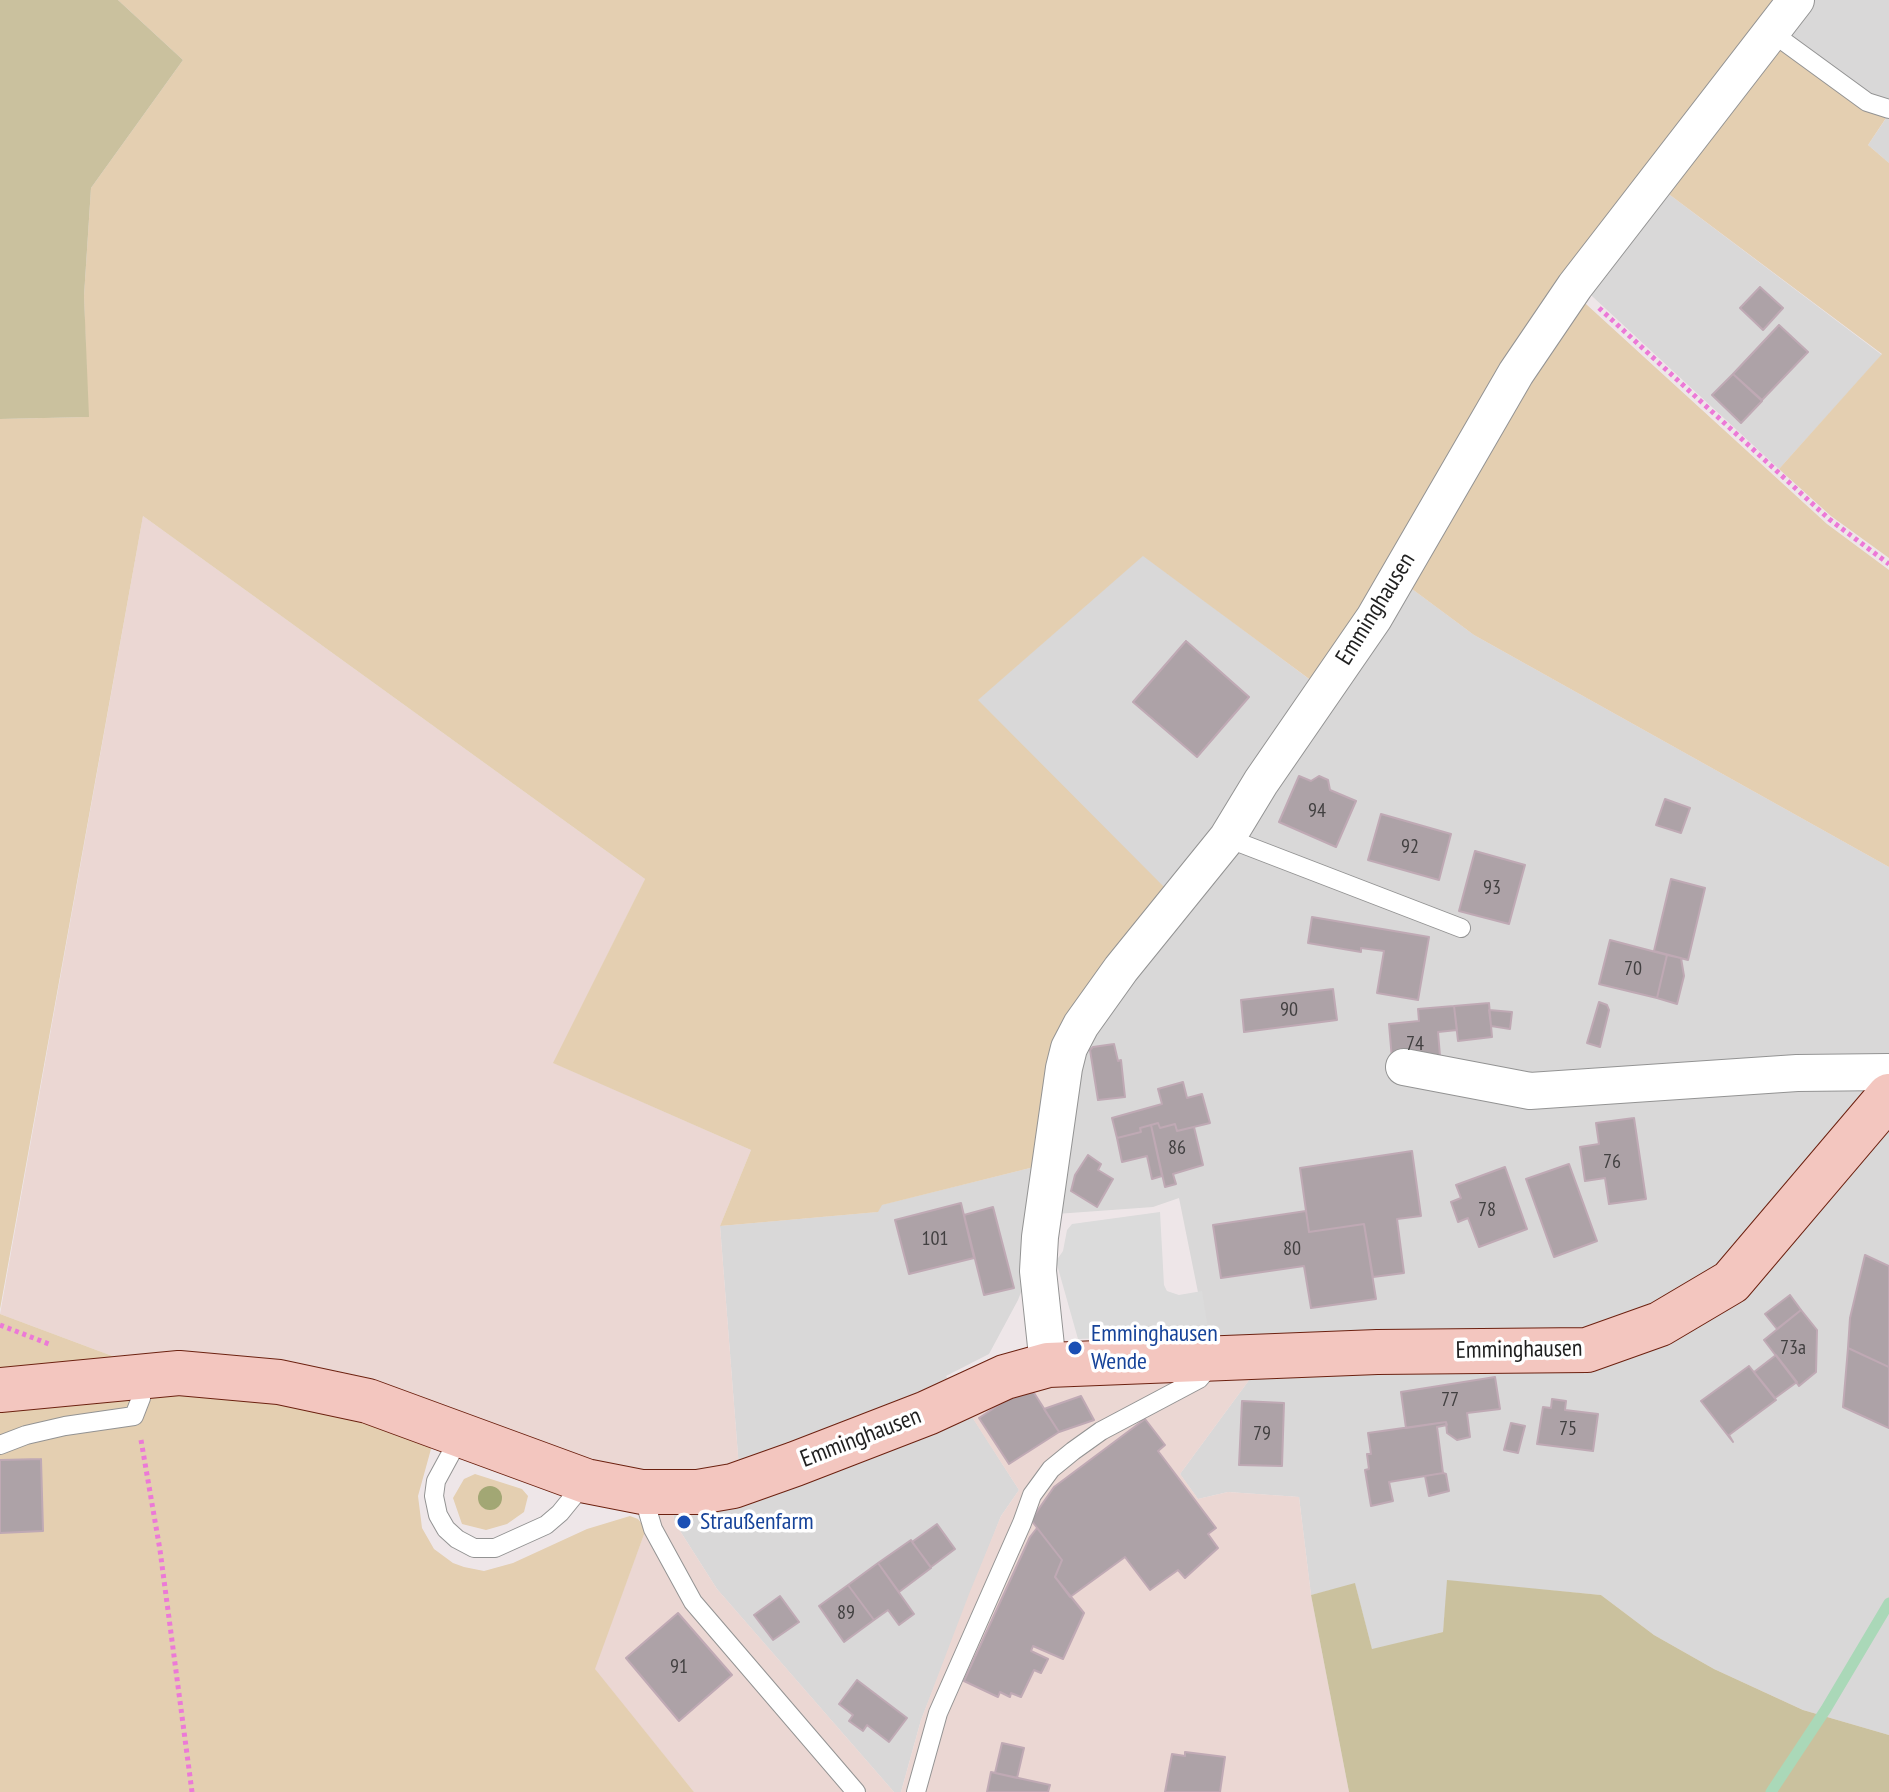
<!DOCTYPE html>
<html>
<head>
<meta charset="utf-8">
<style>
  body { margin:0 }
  canvas { display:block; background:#eee6e8 }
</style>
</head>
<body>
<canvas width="1889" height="1792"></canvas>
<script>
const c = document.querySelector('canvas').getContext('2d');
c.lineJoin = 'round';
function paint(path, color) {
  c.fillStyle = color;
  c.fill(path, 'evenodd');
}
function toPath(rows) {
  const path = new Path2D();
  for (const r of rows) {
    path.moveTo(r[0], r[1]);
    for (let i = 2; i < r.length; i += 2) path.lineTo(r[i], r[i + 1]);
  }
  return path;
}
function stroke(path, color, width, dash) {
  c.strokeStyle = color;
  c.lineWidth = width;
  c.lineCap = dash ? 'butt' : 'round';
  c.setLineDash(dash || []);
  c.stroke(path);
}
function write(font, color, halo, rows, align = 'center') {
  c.font = font + ' "PT Sans Narrow",sans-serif';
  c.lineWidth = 7;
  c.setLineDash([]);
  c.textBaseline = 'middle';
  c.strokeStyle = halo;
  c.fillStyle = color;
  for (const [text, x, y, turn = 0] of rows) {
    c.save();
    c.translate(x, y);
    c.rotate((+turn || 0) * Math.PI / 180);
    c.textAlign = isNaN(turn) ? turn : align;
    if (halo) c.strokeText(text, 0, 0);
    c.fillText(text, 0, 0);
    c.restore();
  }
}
const residential = toPath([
  [1802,0,1889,0,1889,107,1778,33],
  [1889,114,1889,163,1868,145],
  [1658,186,1882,355,1779,469,1580,285],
  [1143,555,1329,694,1404,583,1474,635,1889,867,1889,1735,1803,1710,1714,1669,1654,1635,1601,1595,1448,1581,1443,1632,1372,1650,1355,1584,1311,1595,1299,1497,1228,1492,1198,1499,1180,1474,1255,1372,1207,1337,1179,1198,1153,1207,1056,1214,977,700],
  [1038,1166,1025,1282,1018,1300,989,1354,946,1376,1019,1490,1001,1516,921,1720,901,1792,894,1792,717,1589,675,1523,671,1506,739,1468,720,1226,877,1212,881,1205]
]);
const farmland = toPath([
  [143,516,645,879,554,1063,751,1150,720,1226,739,1468,650,1477,123,1360,0,1314],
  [1255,1372,1180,1474,1198,1499,1228,1492,1299,1497,1311,1595,1349,1792,901,1792,921,1720,969,1594,1001,1516,1019,1490,966,1408,1018,1386],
  [657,1506,671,1506,675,1523,717,1589,894,1792,694,1792,594,1669,646,1529]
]);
const grass = toPath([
  [118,0,1789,0,1320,687,1143,556,978,700,1170,893,1128,939,1038,1166,882,1205,878,1212,720,1226,751,1150,553,1063,645,879,143,516,0,1309,0,419,88,417,84,296,91,188,183,60],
  [1773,42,1866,111,1886,118,1868,145,1889,163,1889,558,1831,516,1779,469,1882,354,1658,186],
  [1575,294,1827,524,1889,570,1889,867,1474,635,1404,583],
  [0,1314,123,1360,0,1370],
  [159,1387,287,1396,429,1444,431,1449,418,1496,422,1528,434,1549,453,1563,464,1567,484,1571,513,1563,587,1529,630,1516,638,1519,646,1529,595,1669,694,1792,0,1792,0,1404],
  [475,1474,522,1489,528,1496,524,1512,507,1524,486,1530,462,1524,453,1498,464,1479]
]);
const forest = toPath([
  [0,0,118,0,183,60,91,188,84,296,89,417,0,419],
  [1447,1580,1601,1595,1654,1635,1714,1669,1803,1710,1889,1735,1889,1792,1349,1792,1311,1595,1355,1583,1372,1649,1443,1632]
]);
const parking = toPath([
  [1160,1212,1164,1285,1167,1291,1179,1295,1202,1291,1209,1335,1078,1339,1056,1261,1063,1251,1067,1230,1072,1224]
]);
const stream = toPath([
  [1771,1792,1826,1709,1889,1603]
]);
const building = toPath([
  [1760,287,1783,308,1763,330,1740,308,1760,287],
  [1779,325,1808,352,1762,400,1733,374,1779,325],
  [1733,374,1762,401,1741,423,1712,395,1733,374],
  [1186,641,1249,697,1197,757,1133,702,1186,641],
  [1299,776,1311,781,1319,776,1328,780,1330,790,1356,801,1336,847,1279,822,1299,776],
  [1665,799,1690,808,1681,833,1656,825,1665,799],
  [1381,814,1451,834,1439,880,1368,860,1381,814],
  [1475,851,1525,865,1509,924,1459,911,1475,851],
  [1671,879,1705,888,1688,960,1654,951,1671,879],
  [1312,917,1429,937,1418,1000,1377,993,1384,951,1361,948,1361,952,1308,943,1312,917],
  [1610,940,1667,955,1657,998,1599,984,1610,940],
  [1667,955,1681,958,1684,976,1677,1004,1657,998,1667,955],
  [1333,989,1337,1020,1244,1032,1241,1000,1333,989],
  [1599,1002,1607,1005,1609,1010,1600,1047,1587,1043,1599,1002],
  [1489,1003,1492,1037,1458,1041,1454,1006,1489,1003],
  [1454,1006,1457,1030,1438,1032,1440,1056,1392,1059,1389,1024,1419,1021,1418,1009,1454,1006],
  [1489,1010,1512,1012,1510,1029,1491,1026,1489,1010],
  [1114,1044,1118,1061,1121,1060,1125,1097,1098,1100,1090,1050,1093,1047,1114,1044],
  [1183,1082,1187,1098,1202,1094,1210,1123,1177,1131,1175,1124,1160,1128,1158,1123,1140,1128,1141,1132,1117,1138,1112,1118,1162,1104,1158,1089,1183,1082],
  [1634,1118,1646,1199,1609,1204,1605,1178,1585,1181,1580,1147,1599,1144,1596,1123,1634,1118],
  [1158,1123,1160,1128,1175,1124,1177,1131,1194,1127,1203,1165,1173,1174,1176,1184,1165,1187,1151,1125,1158,1123],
  [1151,1125,1162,1176,1152,1179,1147,1156,1122,1162,1117,1138,1141,1132,1140,1128,1151,1125],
  [1412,1151,1421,1216,1397,1219,1404,1273,1373,1277,1364,1224,1309,1232,1300,1168,1412,1151],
  [1088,1155,1101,1164,1098,1170,1113,1179,1097,1207,1071,1191,1075,1175,1088,1155],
  [1569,1164,1597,1241,1554,1257,1526,1179,1569,1164],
  [1505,1167,1527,1229,1479,1247,1468,1218,1458,1222,1451,1202,1461,1198,1456,1185,1505,1167],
  [961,1203,974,1258,909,1274,895,1220,961,1203],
  [993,1207,1014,1288,984,1295,964,1215,993,1207],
  [1306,1211,1309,1232,1364,1224,1376,1299,1311,1308,1304,1266,1221,1278,1213,1225,1306,1211],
  [1865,1255,1889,1266,1889,1367,1848,1348,1850,1318,1865,1255],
  [1790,1295,1801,1310,1777,1329,1765,1314,1790,1295],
  [1801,1310,1817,1330,1816,1372,1799,1386,1764,1340,1801,1310],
  [1848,1348,1889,1367,1889,1428,1843,1407,1848,1348],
  [1776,1355,1797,1382,1775,1398,1754,1372,1776,1355],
  [1749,1366,1776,1400,1729,1435,1733,1442,1701,1401,1749,1366],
  [1495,1377,1500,1409,1467,1413,1470,1437,1457,1440,1447,1433,1446,1422,1406,1428,1401,1392,1495,1377],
  [1029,1385,1059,1432,1009,1464,979,1418,1029,1385],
  [1081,1396,1094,1420,1059,1432,1044,1409,1081,1396],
  [1552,1399,1566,1401,1565,1410,1598,1414,1593,1451,1537,1444,1543,1407,1551,1408,1552,1399],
  [1242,1401,1284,1403,1282,1466,1239,1465,1242,1401],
  [1145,1419,1165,1445,1158,1451,1216,1528,1208,1534,1218,1548,1185,1578,1178,1570,1150,1590,1125,1557,1070,1597,1055,1577,1062,1560,1031,1520,1054,1487,1145,1419],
  [1446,1422,1447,1425,1437,1427,1443,1473,1389,1482,1393,1501,1371,1506,1365,1470,1369,1469,1367,1454,1371,1454,1368,1433,1446,1422],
  [1511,1423,1525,1426,1518,1453,1504,1450,1511,1423],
  [41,1459,43,1531,0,1533,0,1460,41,1459],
  [1443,1473,1446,1474,1449,1491,1429,1496,1425,1476,1443,1473],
  [937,1524,955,1549,931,1567,912,1542,937,1524],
  [1037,1528,1062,1560,1055,1577,1084,1613,1063,1659,1033,1646,1031,1651,1048,1659,1041,1673,1034,1670,1021,1697,1011,1693,1010,1697,1000,1692,998,1697,964,1681,1030,1537,1037,1528],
  [911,1540,931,1568,899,1592,878,1563,911,1540],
  [878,1563,914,1614,899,1625,888,1610,874,1620,848,1585,878,1563],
  [848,1585,874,1620,844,1642,819,1606,848,1585],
  [780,1596,799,1622,773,1640,754,1615,780,1596],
  [678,1613,732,1675,679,1721,626,1658,678,1613],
  [857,1680,907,1718,889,1742,867,1725,863,1731,849,1721,853,1715,839,1704,857,1680],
  [1002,1743,1024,1748,1017,1778,995,1773,1002,1743],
  [1185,1752,1225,1757,1220,1792,1165,1792,1172,1754,1185,1756,1185,1752],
  [991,1772,1050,1785,1048,1792,987,1792,991,1772]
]);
const path = toPath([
  [1599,308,1829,519,1889,564],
  [0,1325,49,1344],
  [141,1440,160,1550,192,1792]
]);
const lane = toPath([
  [1771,32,1867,102,1889,109],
  [1227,838,1461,928],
  [461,1435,436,1481,434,1496,438,1515,446,1529,457,1539,474,1548,495,1548,546,1525,560,1513,586,1481],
  [0,1445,26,1435,65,1426,134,1416,141,1398,143,1375],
  [642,1492,653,1529,693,1602,856,1792],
  [916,1792,938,1713,1022,1523,1032,1495,1051,1469,1073,1451,1101,1431,1199,1379,1212,1364]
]);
const street = toPath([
  [1404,1067,1530,1091,1797,1073,1889,1072],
  [1048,1365,1038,1271,1040,1237,1064,1068,1069,1048,1081,1025,1121,969,1227,838,1261,782,1374,618,1516,373,1575,286,1796,0]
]);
const secondary = toPath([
  [0,1390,179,1373,279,1382,368,1401,586,1481,642,1492,698,1492,733,1486,795,1464,927,1413,1005,1377,1048,1365,1377,1352,1587,1350,1660,1324,1731,1282,1889,1096]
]);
const trees = [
  [490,1498]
];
const markers = [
  [1075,1348,8,"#1a4fb4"],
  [684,1522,8,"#1a4fb4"]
];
const numberNames = [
  ["94",1317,811],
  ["92",1410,847],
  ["93",1492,888],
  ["70",1633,969],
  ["90",1289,1010],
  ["74",1415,1044],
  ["86",1177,1148],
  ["76",1612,1162],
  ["78",1487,1210],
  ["101",935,1239],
  ["80",1292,1249],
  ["73a",1793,1348],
  ["77",1450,1400],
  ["75",1568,1429],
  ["79",1262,1434],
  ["89",846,1613],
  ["91",679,1667]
];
const streetNames = [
  ["Emminghausen",1376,609,-58],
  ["Emminghausen",1519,1350,-1],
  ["Emminghausen",861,1438,-21]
];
const transitNames = [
  ["Emminghausen",1091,1334],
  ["Wende",1091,1362],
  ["Straußenfarm",700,1522]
];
paint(residential, '#d9d8d8');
paint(farmland, '#ebd7d3');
paint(grass, '#e4cfb1');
paint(forest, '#cac19e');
paint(parking, '#dbdbdb');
stroke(stream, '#aad8b8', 11);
paint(building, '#ada2a7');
stroke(building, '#bfa9b4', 2);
stroke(lane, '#939393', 20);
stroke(street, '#939393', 38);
stroke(secondary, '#6c2110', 46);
stroke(path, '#ec79d7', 5, [4, 4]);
stroke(lane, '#fff', 18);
stroke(street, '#fff', 36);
stroke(secondary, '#f3c6bf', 44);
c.fillStyle = '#a2a774';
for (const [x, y] of trees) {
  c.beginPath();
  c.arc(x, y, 12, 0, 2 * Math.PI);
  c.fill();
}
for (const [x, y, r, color] of markers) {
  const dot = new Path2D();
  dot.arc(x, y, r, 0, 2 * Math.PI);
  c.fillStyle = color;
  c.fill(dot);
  stroke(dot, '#fff', 3);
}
write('20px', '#424041', null, numberNames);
write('24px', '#1f1f1f', '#fff', streetNames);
write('24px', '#164399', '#fff', transitNames, 'left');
</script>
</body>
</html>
